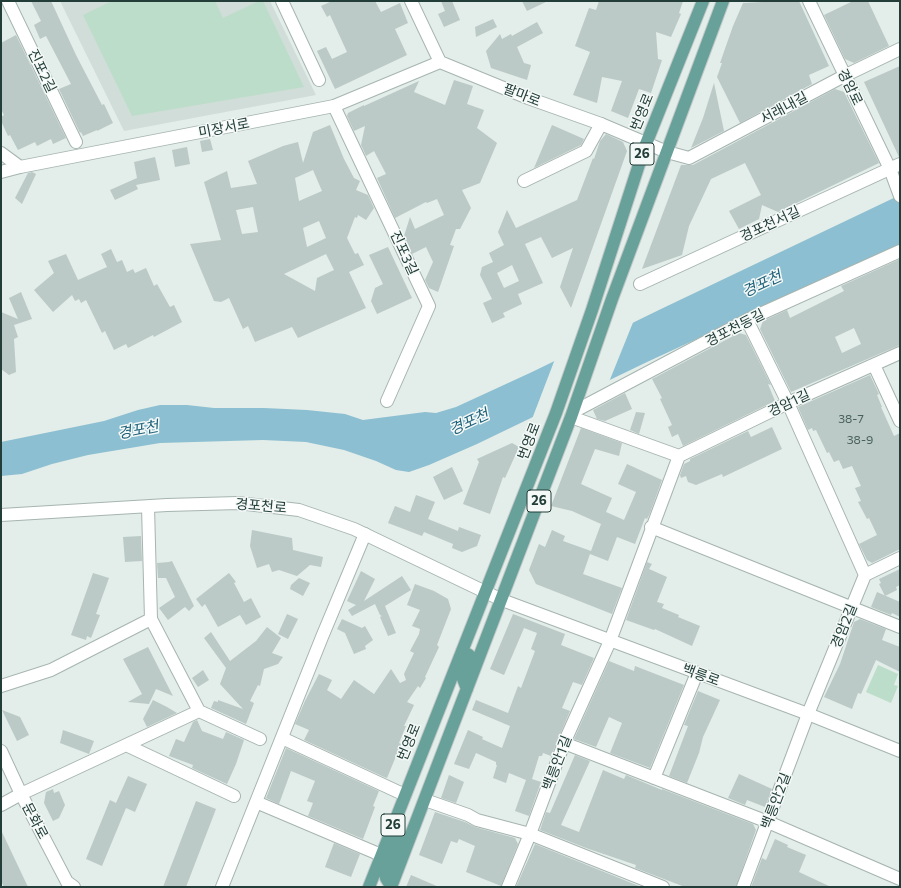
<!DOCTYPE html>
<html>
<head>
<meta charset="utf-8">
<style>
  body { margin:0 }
  #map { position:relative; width:901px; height:888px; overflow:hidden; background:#e3ede9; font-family:Commissioner,sans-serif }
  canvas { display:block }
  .frame { position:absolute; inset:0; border:2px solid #233e39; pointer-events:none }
</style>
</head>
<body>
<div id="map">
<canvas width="901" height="888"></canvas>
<div class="frame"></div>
</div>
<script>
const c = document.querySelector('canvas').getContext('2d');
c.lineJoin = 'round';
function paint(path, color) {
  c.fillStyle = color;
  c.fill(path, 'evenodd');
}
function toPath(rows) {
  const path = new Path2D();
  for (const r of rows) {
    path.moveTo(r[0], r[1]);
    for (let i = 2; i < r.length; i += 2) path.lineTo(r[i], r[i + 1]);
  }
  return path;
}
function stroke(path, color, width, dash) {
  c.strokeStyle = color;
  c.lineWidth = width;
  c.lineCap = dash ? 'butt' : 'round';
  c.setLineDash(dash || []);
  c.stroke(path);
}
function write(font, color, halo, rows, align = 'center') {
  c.font = font + ' Commissioner,"Noto Sans KR",sans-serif';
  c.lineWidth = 3;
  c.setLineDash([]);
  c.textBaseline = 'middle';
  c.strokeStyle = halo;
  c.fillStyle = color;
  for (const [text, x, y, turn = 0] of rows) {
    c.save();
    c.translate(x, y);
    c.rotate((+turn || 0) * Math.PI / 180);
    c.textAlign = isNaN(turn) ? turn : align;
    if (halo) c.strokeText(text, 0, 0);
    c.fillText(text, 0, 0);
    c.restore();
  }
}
const built = toPath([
  [60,1,270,1,316,95,124,131]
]);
const green = toPath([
  [112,1,215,1,223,18,259,1,263,1,304,87,132,116,83,15],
  [878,665,898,674,894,685,898,686,891,703,866,692]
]);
const water = toPath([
  [900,195,900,245,647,362,477,444,429,465,409,472,396,470,376,461,344,450,306,442,263,440,160,443,88,455,52,464,22,474,1,476,1,442,104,421,138,410,160,405,187,405,214,408,264,408,307,410,345,414,363,420,425,412,436,413,456,407,532,372,661,309]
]);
const pier = toPath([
  [634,320,609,382,532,419,555,359]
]);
const building = toPath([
  [31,1,51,1,76,55,102,105,104,104,113,123,97,131,97,130,83,136,81,132,80,133,59,89,71,84,46,36,40,39,34,25,41,21],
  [332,1,375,1,381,12,400,3,408,23,395,29,407,55,335,89,317,51,326,47,332,59,347,52,330,15,327,17,321,6],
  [441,1,452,1,460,20,444,27,438,14,445,11],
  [522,1,548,1,527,11],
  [599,1,683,1,679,13,681,14,671,37,656,32,658,59,662,60,651,93,639,89,628,118,611,111,622,81,602,77,597,103,573,95,590,52,575,46,589,8,596,10],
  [762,1,799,1,829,66,809,75,812,84,740,123,717,77,722,63,720,63,733,26,743,3,762,2],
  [853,1,868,1,889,46,854,63,845,59,824,15],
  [493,19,497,27,476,37,475,27],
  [537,22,543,33,517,47,524,63,531,65,527,80,491,68,486,51,500,34,502,39,511,34,512,36],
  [16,35,66,138,53,144,51,139,37,146,35,142,18,150,10,135,8,136,1,121,1,117,4,115,1,109,1,43],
  [900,66,900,157,899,157,864,82],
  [454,80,473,86,467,104,484,110,477,128,497,143,480,183,462,190,471,208,460,229,456,229,450,245,454,246,438,292,429,288,425,280,433,262,426,247,412,254,404,236,410,217,415,229,444,215,437,199,427,203,426,202,395,218,377,178,386,174,374,151,366,156,361,145,365,126,354,131,347,116,348,113,364,105,364,106,419,81,414,92,445,105],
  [714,83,724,131,691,148,703,118],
  [835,89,844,92,879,163,778,212,762,205,759,219,739,229,729,211,761,195,745,163,711,179,689,226,682,255,642,269,681,165,693,165],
  [330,125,344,159,354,178,360,181,356,190,368,195,374,208,366,220,358,215,357,218,355,217,347,238,355,254,358,253,364,265,349,272,366,308,298,338,292,327,255,342,248,326,243,329,229,298,221,302,214,301,190,244,221,240,204,182,227,171,231,188,257,184,248,161,283,146,298,142,303,163,313,132],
  [313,170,322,191,299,201,295,178],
  [253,207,258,232,242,234,236,210],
  [319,221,326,238,307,247,303,228],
  [326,254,334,270,317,278,315,291,284,274],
  [552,125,584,139,581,145,534,168],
  [606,134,623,142,627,151,571,308,560,287,573,248,552,258,541,237,525,244,543,283,518,294,522,304,503,313,505,317,492,323,483,303,492,299,480,275,482,267,493,262,489,253,504,245,498,232,507,210,516,228,577,200,593,158,594,159,600,141],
  [512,265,519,281,504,288,497,273],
  [210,139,213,150,202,152,200,141],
  [187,147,190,164,175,167,172,150],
  [155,157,160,180,136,185,138,189,115,200,110,190,137,178,134,162],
  [32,172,36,174,22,204,15,198,28,173],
  [388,247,412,298,377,314,371,301,375,288,383,284,369,255],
  [111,249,117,262,122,260,127,272,133,269,135,273,146,268,154,286,157,284,170,307,174,305,182,322,154,337,153,335,128,348,126,344,114,350,105,331,102,333,86,300,81,303,79,299,75,301,72,295,53,312,34,290,54,273,48,261,66,254,78,280,107,267,101,254],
  [900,259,900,345,791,392,760,329,763,321,787,310,790,318,844,291,841,286],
  [854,328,861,344,842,353,835,337],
  [21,292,32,319,14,325,18,337,14,339,16,372,9,375,1,369,1,312,18,319,9,298],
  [739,333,746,335,771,385,768,384,775,401,683,446,678,434,672,437,668,427,672,425,660,399,662,398,652,379],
  [870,375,879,394,877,395,882,407,881,407,894,436,900,433,900,549,872,563,867,560,859,544,877,535,869,518,867,519,858,502,861,501,855,488,861,486,852,466,843,469,839,460,834,462,829,452,827,453,816,430,813,431,812,428,808,430,798,407],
  [625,393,632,409,605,421,597,419,593,410],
  [636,412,645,413,639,434,630,430],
  [772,427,782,449,723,477,722,474,696,485,688,482,686,476,681,478,680,475,684,464,690,461,690,459,748,431,751,437],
  [581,428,622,443,619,456,595,449,581,484,612,498,606,512,624,520,636,492,618,484,627,464,662,480,650,513,647,519,645,518,635,544,617,537,608,561,590,554,583,574,622,588,612,614,536,584,529,570,539,544,545,547,552,530,565,536,563,541,591,551,601,524,572,511,551,506],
  [512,443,519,447,505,478,503,477,490,514,463,504,479,462,477,459],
  [452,467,463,491,444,500,433,477],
  [416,495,435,502,428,519,458,531,459,527,481,535,477,546,462,552,452,548,453,544,424,532,422,536,388,523,395,506,410,512],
  [252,530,292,538,293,550,323,557,321,567,310,565,297,576,279,570,272,572,269,564,257,568,250,546],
  [141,536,142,561,125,562,123,537],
  [172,561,194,606,189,611,185,607,168,620,159,608,175,597,166,578,158,578,157,563,169,562],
  [647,562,652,564,649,569,667,577,657,602,664,604,662,608,679,615,678,617,700,626,692,646,655,629,654,630,626,620],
  [900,569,900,585,896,587,897,590,885,596,879,584,881,583,879,579],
  [361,571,375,579,364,601,402,576,411,590,385,606,396,633,388,636,380,617,382,616,380,615,375,604,352,616,348,610,356,605,347,601],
  [93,573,109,578,96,614,100,615,91,638,87,636,86,640,71,635],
  [229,573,236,582,234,583,244,602,251,598,261,617,246,625,240,615,218,627,205,604,202,607,196,599],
  [299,578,310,583,303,596,290,589,291,585],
  [415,584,434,591,448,599,451,609,437,645,439,647,425,677,426,678,420,688,418,686,407,702,414,705,404,726,406,726,399,743,401,744,387,778,384,777,304,740,309,730,295,724,305,701,319,674,332,680,327,690,341,699,354,680,374,694,391,669,400,683,406,680,404,674,414,653,410,651,419,634,420,629,412,626,420,610,407,605],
  [877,592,900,602,900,617,892,613,891,615,871,607],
  [287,614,298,619,288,639,278,634],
  [513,614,565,634,561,645,594,658,582,685,573,682,562,708,570,711,551,756,543,753,542,756,539,756,532,779,541,782,529,816,515,811,526,780,509,773,506,783,493,778,497,765,496,765,496,762,476,753,469,769,454,764,468,730,483,737,482,739,502,748,510,726,472,710,476,700,508,713,518,686,521,688,535,651,531,649,537,633,524,628,504,675,490,669],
  [342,619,362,628,365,626,373,640,365,646,366,649,354,654,345,633,337,629],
  [860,619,886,629,882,640,900,647,900,672,876,660,861,694,858,693,852,709,824,697,840,664,854,622],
  [267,627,281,638,272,653,283,657,278,664,264,669,260,686,258,685,250,701,254,703,246,724,211,708,214,701,218,702,218,700,243,709,220,684,226,668,204,638,211,632,230,661,256,641],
  [148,647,173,696,156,689,149,704,128,702,142,694,123,659],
  [609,661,634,671,635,666,684,685,650,768,610,753,622,723,609,717,596,747,574,739],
  [203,670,209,680,198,687,192,678],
  [698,691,720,700,703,737,699,753,687,783,669,776,688,726,684,725],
  [153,700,167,707,177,713,147,727,143,719],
  [2,710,20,717,29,735,17,741],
  [197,720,202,731,223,739,226,732,244,740,236,764,227,784,192,768,193,765,169,756,176,739,184,742,193,722],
  [63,730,94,741,89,754,60,743],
  [286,748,379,791,373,806,375,807,363,839,308,816,313,803,307,801,315,781,291,771,279,804,266,798],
  [575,755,590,761,561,825,579,832,603,770,624,779,626,775,662,790,662,789,753,824,756,830,736,887,685,887,635,868,636,865,586,848,540,830,546,812,550,813],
  [739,774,772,789,765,807,747,800,745,805,728,798],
  [449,775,464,782,456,803,441,798],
  [128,776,147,784,135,812,126,808,102,866,86,859,110,800,116,803],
  [53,789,54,793,59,791,65,805,59,818,53,821,44,803,46,792],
  [196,801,216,809,186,887,163,887],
  [435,812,465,822,475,827,515,838,518,844,501,886,466,872,475,846,459,839,457,843,451,841,442,864,419,855],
  [1,830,28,887,4,887,1,881],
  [775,839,788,845,787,847,806,855,799,872,831,887,751,887,762,858,766,860],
  [334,843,360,854,351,877,325,867],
  [535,844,639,886,640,887,516,887],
  [411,875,439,887,406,887]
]);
const minor = toPath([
  [8,1,76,142],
  [282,1,319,80],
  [334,106,429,306,387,401],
  [667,152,689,158,844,76,900,49],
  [1,153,20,167],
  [524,181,586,151,601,124],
  [640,284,900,164],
  [747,320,788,403,865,575],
  [874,365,900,421],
  [573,412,747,320,900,251],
  [571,417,679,456],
  [651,527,900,627],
  [1,686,51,670,151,619],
  [199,711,260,739],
  [282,738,405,795],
  [564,743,768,822,900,879],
  [126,745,234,796],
  [654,778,697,673],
  [425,800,468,815,477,820,530,834,663,887],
  [256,802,381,855],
  [1,805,21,794,199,711,151,619,148,507],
  [222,887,322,637,365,534],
  [508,887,530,834,564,743,610,641,679,456,788,403,900,353],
  [743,887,808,714,865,575,900,558]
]);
const tertiary = toPath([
  [411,1,440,62,528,98,601,124,667,152],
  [809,1,890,169,900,196],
  [1,172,20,167,334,106,440,62],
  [1,515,167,505,238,503,299,510,354,529,502,600,808,714,900,751],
  [1,751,21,794,67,882,74,887]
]);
const primary = toPath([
  [462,651,469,655,462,676,467,689],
  [391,832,396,834,398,838,385,873,386,878,391,886],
  [369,887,556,413,592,310,644,149,703,1],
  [391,887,571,417,612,299,723,1]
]);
const numberNames = [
  ["38-7",851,419],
  ["38-9",860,440]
];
const shields = [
  [642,154,24],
  [539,501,24],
  [393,825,24]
];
const shieldNames = [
  ["26",642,154],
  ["26",539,501],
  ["26",393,825]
];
const streetNames = [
  ["진포2길",42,71,64],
  ["경암로",850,87,64],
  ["팔마로",522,95,21],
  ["서래내길",784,108,-28],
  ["번영로",642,112,-68],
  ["미장서로",224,128,-11],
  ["경포천서길",770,224,-25],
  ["진포3길",404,253,65],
  ["경포천동길",735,328,-27],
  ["경암1길",789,403,-25],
  ["번영로",529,441,-69],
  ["경포천로",261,506,5],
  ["경암2길",844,626,-68],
  ["백릉로",701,675,20],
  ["번영로",409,742,-68],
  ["백릉안1길",557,763,-69],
  ["백릉안2길",776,801,-69],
  ["문화로",35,821,62]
];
const waterNames = [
  ["경포천",762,284,-25],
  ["경포천",469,422,-25],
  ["경포천",138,430,-11]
];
paint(built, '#d1ddd9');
paint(green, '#bcddc9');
paint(water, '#8cbfd1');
paint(pier, '#e3ede9');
paint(building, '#bbcac6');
stroke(minor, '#a6b5b1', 14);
stroke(tertiary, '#a6b5b1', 14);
stroke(primary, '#c1c9c8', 14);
stroke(minor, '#fff', 12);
stroke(tertiary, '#fff', 12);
stroke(primary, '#68a199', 12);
write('12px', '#49615c', null, numberNames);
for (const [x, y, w] of shields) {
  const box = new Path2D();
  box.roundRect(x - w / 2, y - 11, w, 22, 3);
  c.fillStyle = '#f4f9f7';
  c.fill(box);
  stroke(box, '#233e39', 1);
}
write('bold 13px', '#233e39', null, shieldNames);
write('14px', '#233e39', '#f4f9f7', streetNames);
write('italic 15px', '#1e6079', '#f4f9f7', waterNames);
</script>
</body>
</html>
